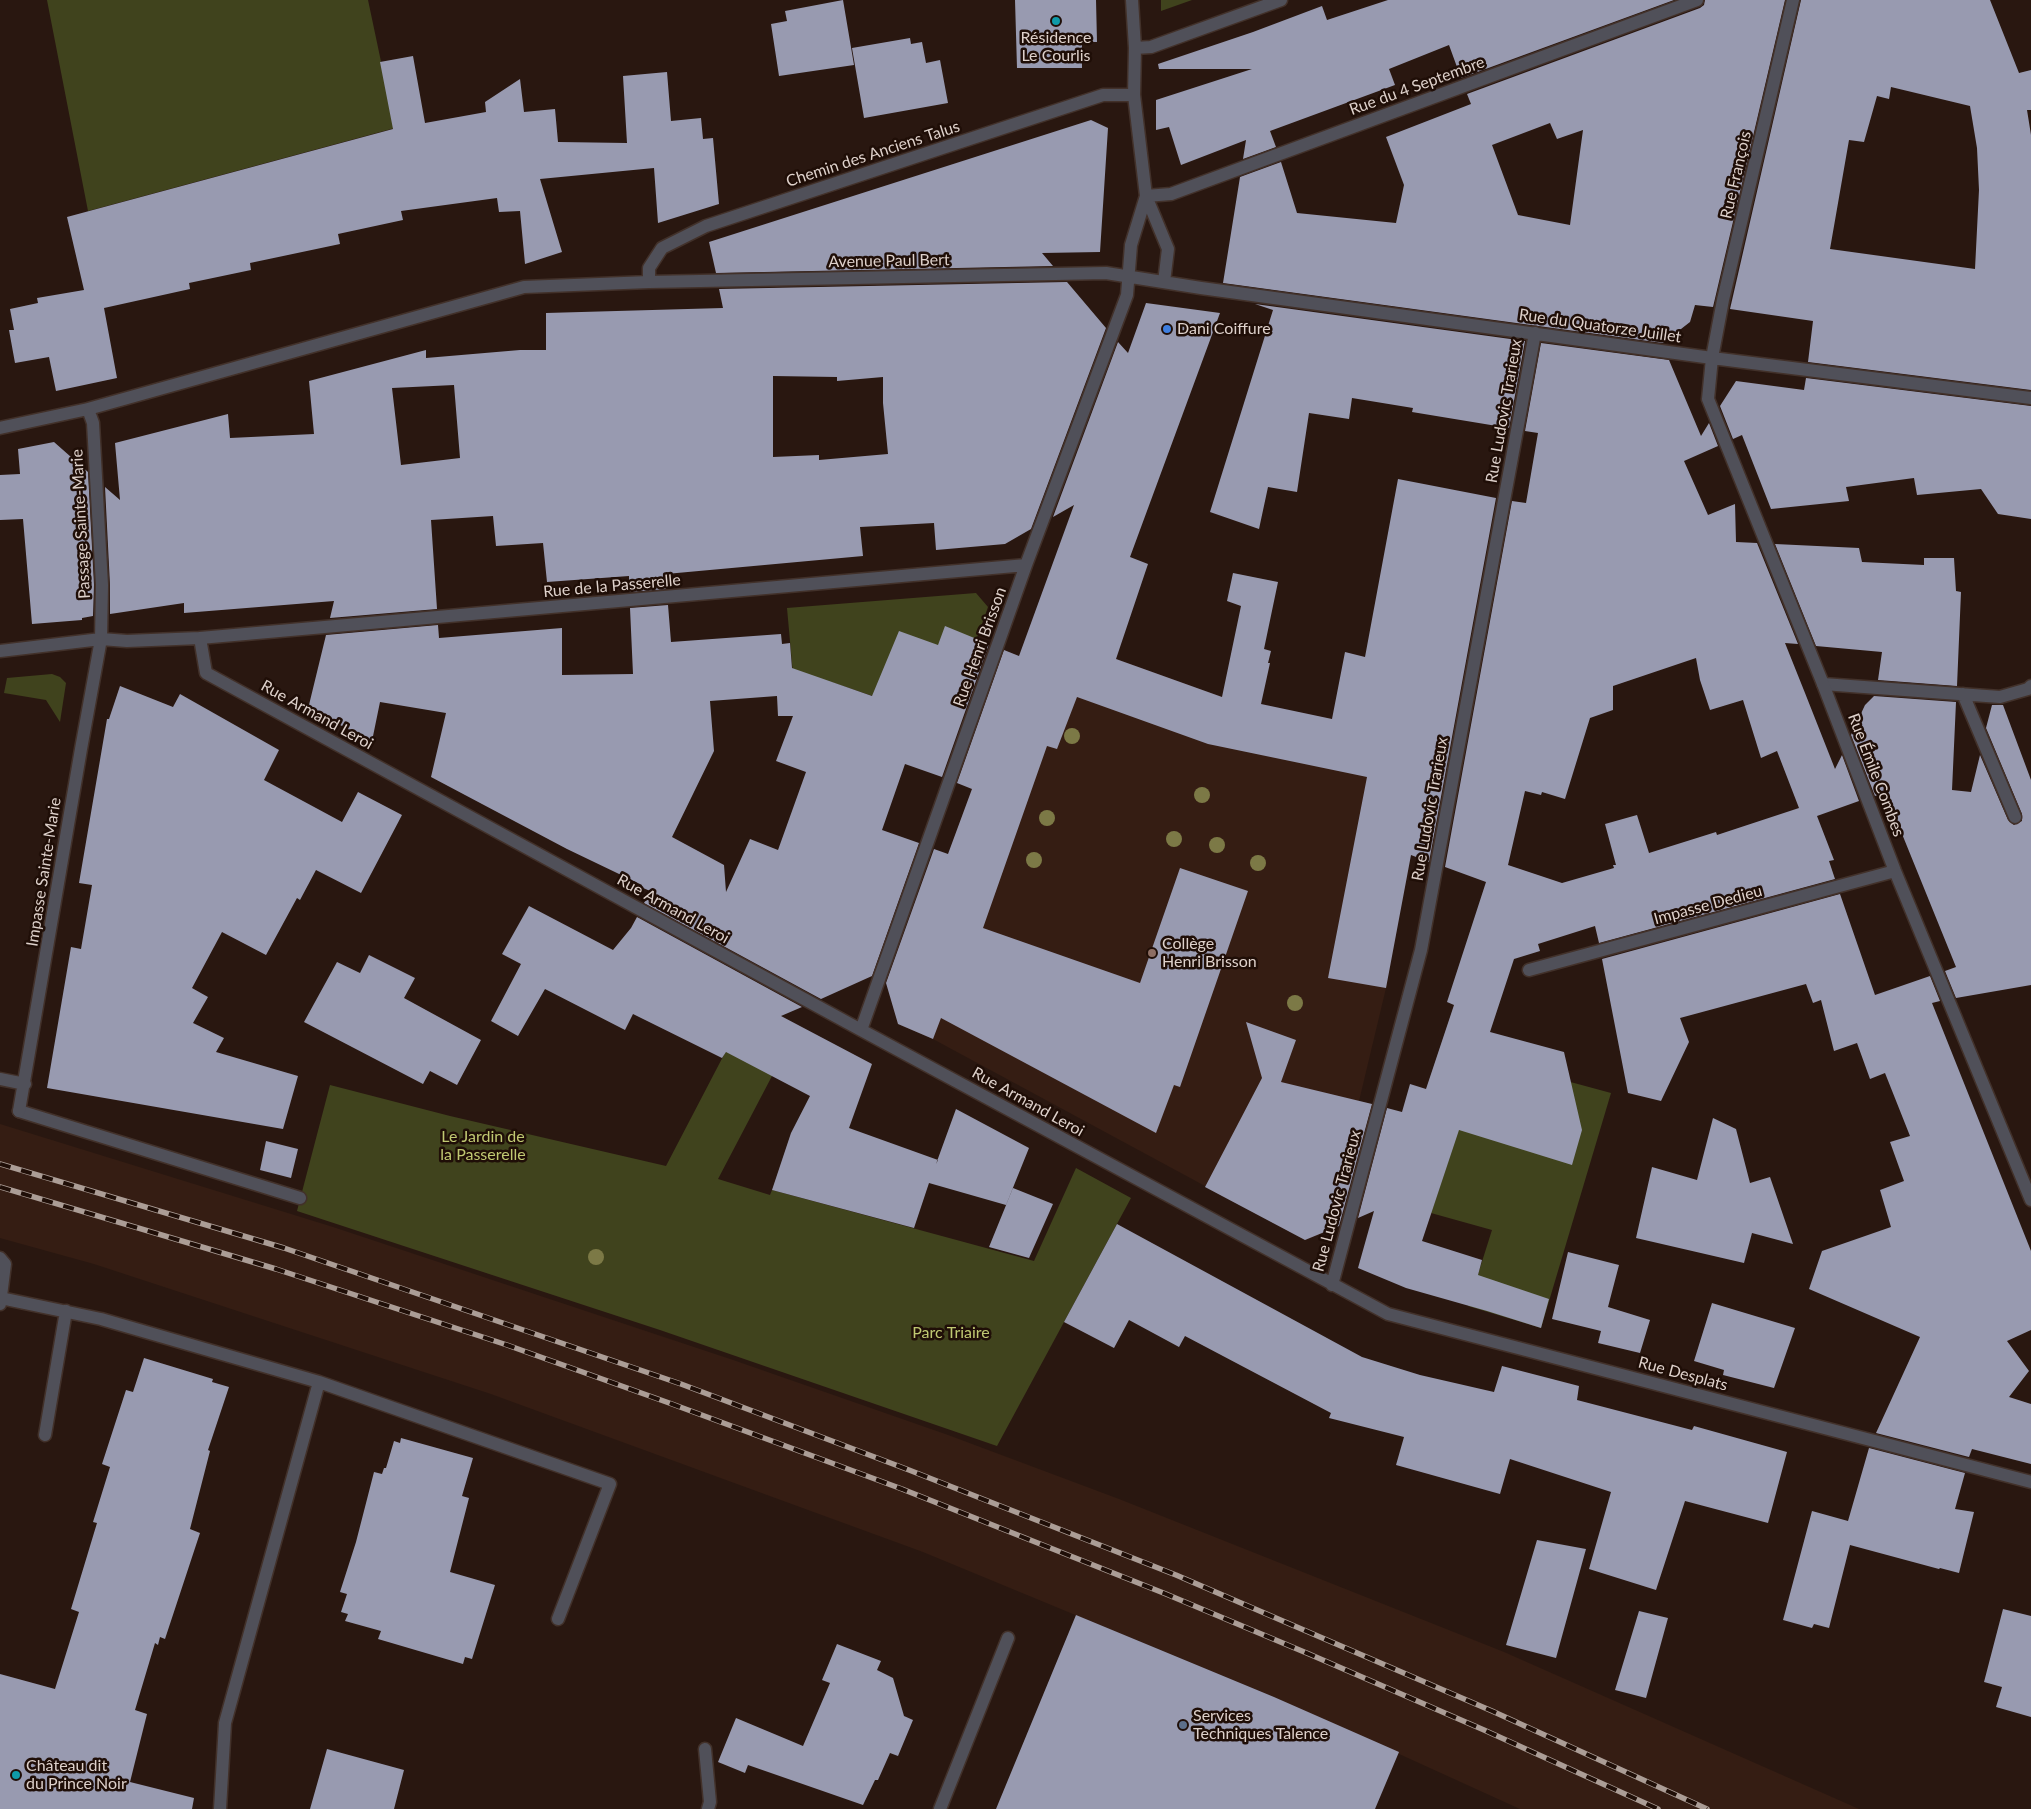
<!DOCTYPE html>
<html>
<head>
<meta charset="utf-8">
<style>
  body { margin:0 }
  canvas { display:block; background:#291710 }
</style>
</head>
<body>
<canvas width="2031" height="1809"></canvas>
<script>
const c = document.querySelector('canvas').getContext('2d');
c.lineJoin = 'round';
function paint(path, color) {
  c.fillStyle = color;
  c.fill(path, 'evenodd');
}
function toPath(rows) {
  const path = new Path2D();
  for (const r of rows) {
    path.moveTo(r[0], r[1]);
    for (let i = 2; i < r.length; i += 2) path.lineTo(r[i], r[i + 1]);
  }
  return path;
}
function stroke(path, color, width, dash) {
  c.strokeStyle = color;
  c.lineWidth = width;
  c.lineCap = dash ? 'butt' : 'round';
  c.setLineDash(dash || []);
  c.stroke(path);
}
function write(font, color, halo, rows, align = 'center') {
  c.font = font + ' Lato,sans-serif';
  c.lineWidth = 5;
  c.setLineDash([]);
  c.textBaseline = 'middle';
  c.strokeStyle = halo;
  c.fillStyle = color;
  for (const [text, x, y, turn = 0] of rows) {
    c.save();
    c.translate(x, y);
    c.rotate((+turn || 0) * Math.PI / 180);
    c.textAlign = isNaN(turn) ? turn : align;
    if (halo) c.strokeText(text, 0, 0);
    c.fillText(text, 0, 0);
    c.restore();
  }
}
const built = toPath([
  [1030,628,1222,697,1432,739,1386,988,1359,1101,1321,1234,1305,1240,933,1039,898,1024,893,1007],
  [0,1124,333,1227,736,1361,948,1435,1119,1499,1504,1652,1859,1809,1520,1809,1274,1697,923,1552,491,1394,94,1264,0,1238]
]);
const green = toPath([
  [47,0,368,0,395,128,88,211],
  [1161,0,1192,0,1161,11],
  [976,593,988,607,947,721,831,682,796,707,787,608],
  [52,674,60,677,66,683,60,722,46,700,4,693,7,678],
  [752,1001,772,1076,718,1179,770,1195,772,1190,1034,1261,1076,1168,1131,1198,997,1446,660,1330,297,1211,330,1085,450,1116,666,1166],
  [1482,1058,1611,1093,1541,1328,1468,1306,1492,1230,1431,1213]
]);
const building = toPath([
  [843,0,854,65,779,76,771,24,787,21,785,11],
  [1015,0,1096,0,1097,42,1082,42,1082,68,1017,68],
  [1388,0,1674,0,1461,78,1449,45,1389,69,1395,85,1270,131,1276,147,1243,159,1246,140,1181,165,1169,127,1156,130,1156,100,1252,69,1159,69,1158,64,1253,32,1322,6,1327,20],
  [1705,0,1785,0,1713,307,1695,305,1690,322,1663,343,1223,283,1240,177,1281,162,1297,213,1396,223,1404,185,1386,137,1471,104,1467,94,1700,8,1704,5],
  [1550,123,1557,139,1583,130,1570,225,1518,215,1492,145],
  [1801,0,1990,0,2019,73,2031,70,2031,110,2027,110,2031,135,2031,390,1808,362,1813,321,1730,309],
  [1891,87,1970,106,1977,148,1979,190,1975,269,1830,249,1849,140,1864,142,1877,96,1889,99],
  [910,38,911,44,922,42,926,63,940,60,948,103,864,118,852,48],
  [413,56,425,123,486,112,485,102,520,79,524,112,555,109,558,142,627,143,623,76,667,72,671,121,701,118,703,139,713,138,719,204,658,223,654,168,540,179,562,252,525,264,520,211,499,212,497,198,401,211,403,220,338,234,340,244,250,263,251,270,189,283,190,289,104,308,117,378,56,391,49,357,15,363,9,330,14,330,10,309,38,303,37,298,84,290,67,217,393,129,380,62],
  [1091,120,1108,128,1100,252,1042,253,1053,266,716,273,709,242],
  [1067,282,1106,328,1031,529,1005,544,936,550,934,523,860,527,863,556,666,574,667,589,629,592,629,576,547,582,543,543,496,546,493,516,431,520,437,609,330,618,334,601,184,613,184,603,110,614,110,585,105,487,120,500,115,443,228,414,230,438,314,434,309,381,426,350,426,358,520,350,546,350,546,313,723,308,719,289],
  [773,376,837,377,837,381,883,377,883,403,888,454,819,460,819,455,773,457],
  [454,385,460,458,401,465,392,388],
  [1146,303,1220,313,1130,557,1148,564,1116,659,1222,697,1241,606,1227,601,1233,573,1278,582,1264,649,1271,651,1268,663,1270,663,1261,704,1332,719,1345,652,1365,657,1398,479,1496,498,1429,862,1411,855,1386,988,1328,978,1367,777,1208,744,1077,697,1057,749,1047,746,983,928,1140,983,1180,868,1248,891,1180,1087,1174,1085,1156,1133,941,1018,933,1039,898,1024,886,983,934,849,948,854,972,789,957,783,1004,650,1019,656,1074,505,1053,517,1118,342,1128,353],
  [1255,304,1525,341,1509,428,1412,412,1413,408,1352,398,1349,419,1309,413,1297,492,1268,487,1259,529,1210,512,1273,310],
  [1541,343,1669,360,1701,436,1709,423,1718,446,1684,461,1708,515,1735,504,1736,542,1757,543,1798,644,1785,643,1805,693,1835,769,1842,755,1859,801,1817,816,1834,860,1829,861,1835,879,1599,943,1595,926,1538,944,1540,951,1514,959,1490,1032,1564,1052,1582,1130,1572,1165,1459,1130,1422,1241,1482,1260,1478,1275,1549,1299,1541,1328,1487,1311,1406,1288,1358,1268,1374,1211,1358,1218,1387,1108,1402,1112,1410,1084,1426,1089,1454,1005,1447,1002,1486,882,1445,867,1512,501,1526,503,1538,433,1525,431],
  [1696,658,1700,680,1710,710,1743,700,1761,758,1777,751,1799,808,1717,835,1716,832,1649,853,1637,815,1605,824,1616,865,1613,865,1614,868,1562,883,1508,865,1525,791,1541,795,1542,792,1565,799,1590,718,1613,710,1613,686],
  [1806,378,2031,406,2031,519,1998,514,1981,489,1917,495,1914,478,1846,487,1849,501,1771,509,1742,435,1733,439,1720,406,1736,381,1804,390],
  [54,442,88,472,94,585,93,616,82,618,82,620,32,624,23,519,0,520,0,475,20,474,18,449],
  [1775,544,1859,548,1862,562,1924,565,1924,558,1954,558,1956,591,1961,592,1957,686,1878,680,1882,652,1816,646],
  [668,605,671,642,781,634,782,644,790,643,792,668,872,696,899,631,938,645,945,626,989,644,942,777,905,764,882,830,919,843,872,976,821,999,644,903,650,891,641,887,642,885,567,849,431,777,446,713,380,702,372,741,308,709,326,635,438,625,439,638,562,628,562,675,633,674,630,608],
  [777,696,778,716,793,716,776,761,806,772,778,850,750,839,726,892,724,865,672,837,714,751,710,701],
  [120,686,173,707,180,694,279,750,264,780,342,822,358,792,402,815,361,893,316,870,300,900,297,898,266,955,222,932,192,988,208,997,193,1023,224,1038,216,1052,298,1076,283,1129,47,1088,71,947,81,949,92,885,79,883,107,719,109,719],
  [1874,696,1956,702,1952,790,1971,792,1980,755,2008,820,2014,825,2022,821,2022,814,1986,728,1992,705,2003,705,2031,780,2031,985,1956,998,1945,971,1956,967,1885,792,1875,796,1851,735,1865,705],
  [1840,894,1875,995,1930,976,1940,1001,1932,1003,2031,1251,2031,1330,2007,1341,2029,1371,2009,1397,2031,1404,2031,1464,1972,1449,1969,1457,1876,1433,1920,1337,1809,1289,1822,1251,1891,1227,1880,1190,1904,1181,1890,1142,1910,1136,1885,1073,1870,1079,1857,1043,1834,1051,1821,1000,1813,1003,1806,984,1680,1018,1689,1042,1661,1101,1628,1093,1602,959],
  [529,906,613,950,631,928,637,917,802,1007,781,1016,872,1064,849,1128,938,1160,936,1164,956,1109,1029,1148,1006,1205,929,1183,914,1228,772,1190,791,1133,810,1096,726,1052,722,1058,633,1014,625,1030,545,989,518,1036,491,1021,521,964,502,954],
  [369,955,415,978,404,998,481,1040,457,1085,430,1071,423,1084,304,1022,337,962,360,973],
  [1246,1022,1296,1040,1281,1082,1372,1104,1339,1226,1305,1240,1205,1187,1262,1078],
  [1713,1118,1736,1129,1750,1183,1770,1177,1793,1244,1752,1233,1744,1263,1636,1238,1652,1167,1697,1180],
  [266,1141,298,1149,291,1178,260,1170],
  [1013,1188,1053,1204,1029,1258,989,1247],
  [1117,1224,1362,1357,1420,1375,1494,1392,1502,1366,1579,1386,1577,1400,1692,1430,1694,1426,1787,1452,1768,1523,1685,1501,1656,1590,1589,1569,1611,1492,1510,1459,1500,1494,1396,1465,1404,1437,1329,1418,1331,1413,1185,1336,1179,1347,1129,1320,1114,1348,1064,1322],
  [1568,1252,1619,1265,1608,1307,1650,1320,1640,1353,1598,1343,1601,1331,1552,1319],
  [1712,1303,1795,1328,1774,1388,1723,1375,1724,1370,1694,1361],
  [144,1358,213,1379,212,1382,229,1387,208,1450,210,1451,190,1529,200,1533,165,1639,160,1637,158,1645,155,1643,135,1710,147,1714,130,1782,194,1798,192,1809,0,1809,0,1674,55,1689,79,1612,71,1609,97,1523,93,1522,110,1467,102,1464,126,1390,133,1392],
  [401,1438,473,1458,462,1496,469,1498,450,1572,495,1585,472,1659,465,1657,463,1664,378,1639,381,1631,345,1621,348,1614,341,1612,347,1594,340,1592,356,1542,374,1472,382,1474,384,1468,386,1468,394,1441,400,1443],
  [1869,1448,1965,1473,1955,1509,1974,1512,1959,1573,1940,1568,1939,1569,1850,1545,1829,1628,1814,1624,1812,1628,1783,1620,1812,1511,1848,1521],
  [1537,1540,1586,1549,1556,1658,1506,1645],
  [2003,1609,2031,1616,2031,1717,1996,1707,2002,1687,1984,1682],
  [1639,1611,1668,1618,1646,1698,1615,1690],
  [1076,1615,1274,1697,1399,1752,1375,1809,996,1809],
  [837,1644,881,1661,877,1670,893,1678,904,1716,913,1720,898,1756,890,1753,878,1780,875,1780,863,1805,748,1765,745,1773,718,1762,736,1718,803,1746,830,1683,822,1680],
  [327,1749,404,1770,394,1809,310,1809]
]);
const service = toPath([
  [1823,684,2000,697,2028,689,2031,686],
  [1963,694,2015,817],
  [19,1111,300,1198],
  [1,1298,101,1319,319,1382,610,1484,558,1619],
  [45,1435,66,1311],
  [705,1749,710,1802,708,1809],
  [220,1809,225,1723,319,1382]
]);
const minor = toPath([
  [1132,0,1135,48,1134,95,1146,196,1168,249,1164,282],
  [1793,0,1723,300,1712,358,1708,399,1823,684,1895,871,2031,1200],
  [1135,48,1151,47,1281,0],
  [1146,196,1171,194,1697,0],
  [649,282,649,268,662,248,706,226,1103,95,1134,95],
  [0,428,88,409,524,287,649,282,1106,273,1201,288,1712,358,2031,398],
  [200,638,206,673,861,1030,1388,1314,2031,1482],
  [0,651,101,639,127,641,200,638,1026,565],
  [1529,970,1895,871],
  [861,1030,1026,565,1127,295,1131,245,1146,196],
  [0,1079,25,1084],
  [19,1111,81,749,101,639,102,585,93,423,88,409],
  [0,1258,5,1264,0,1304],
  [1332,1285,1421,950,1535,333],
  [940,1809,1008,1638]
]);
const rail = toPath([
  [0,1164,284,1248,681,1384,909,1470,1176,1575,1492,1711,1707,1809],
  [0,1187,276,1269,507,1345,672,1404,902,1489,1166,1594,1309,1654,1484,1730,1658,1809]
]);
const trees = [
  [1072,736],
  [1202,795],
  [1047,818],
  [1174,839],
  [1217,845],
  [1034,860],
  [1258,863],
  [1295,1003],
  [596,1257]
];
const markers = [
  [1056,21,5,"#0f9aa8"],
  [1167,329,5,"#3f7fe0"],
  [1152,953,5,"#8d6e63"],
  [1183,1725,5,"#5c6f8a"],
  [16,1775,5,"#0f9aa8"]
];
const poiNames = [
  ["Résidence",1056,38,"center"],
  ["Le Courlis",1056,56,"center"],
  ["Dani Coiffure",1177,329],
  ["Collège",1162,944],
  ["Henri Brisson",1162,962],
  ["Services",1193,1716],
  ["Techniques Talence",1193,1734],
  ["Château dit",26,1766],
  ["du Prince Noir",26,1784]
];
const streetNames = [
  ["Rue du 4 Septembre",1417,86,-20],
  ["Chemin des Anciens Talus",873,154,-18],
  ["Rue François",1736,175,-77],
  ["Avenue Paul Bert",889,261,-1],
  ["Rue du Quatorze Juillet",1600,326,8],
  ["Rue Ludovic Trarieux",1504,411,-80],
  ["Passage Sainte-Marie",81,524,-93],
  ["Rue de la Passerelle",612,586,-5],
  ["Rue Henri Brisson",980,647,-70],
  ["Rue Armand Leroi",317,715,29],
  ["Rue Émile Combes",1876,775,69],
  ["Rue Ludovic Trarieux",1430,809,-80],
  ["Impasse Sainte-Marie",44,872,-81],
  ["Impasse Dedieu",1708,905,-15],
  ["Rue Armand Leroi",673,909,29],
  ["Rue Armand Leroi",1028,1102,29],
  ["Rue Ludovic Trarieux",1337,1201,-75],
  ["Rue Desplats",1683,1374,15]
];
const parkNames = [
  ["Le Jardin de",483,1137],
  ["la Passerelle",483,1155],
  ["Parc Triaire",951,1333]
];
paint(built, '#351d13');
paint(green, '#40431d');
paint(building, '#989ab0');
stroke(service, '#42312a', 15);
stroke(minor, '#42312a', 15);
stroke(service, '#505059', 12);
stroke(minor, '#505059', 12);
stroke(rail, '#ab9d96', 5.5);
stroke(rail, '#1f0e07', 4, [11]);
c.fillStyle = '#7c7946';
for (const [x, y] of trees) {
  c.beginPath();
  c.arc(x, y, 8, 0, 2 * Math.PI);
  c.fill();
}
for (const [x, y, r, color] of markers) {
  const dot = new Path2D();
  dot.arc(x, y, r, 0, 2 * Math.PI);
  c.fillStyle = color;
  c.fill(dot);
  stroke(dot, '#1f0e07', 2);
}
write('16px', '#ded1cb', '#1f0e07', poiNames, 'left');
write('16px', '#ded1cb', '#1f0e07', streetNames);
write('16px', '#c0c972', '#1f0e07', parkNames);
</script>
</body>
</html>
